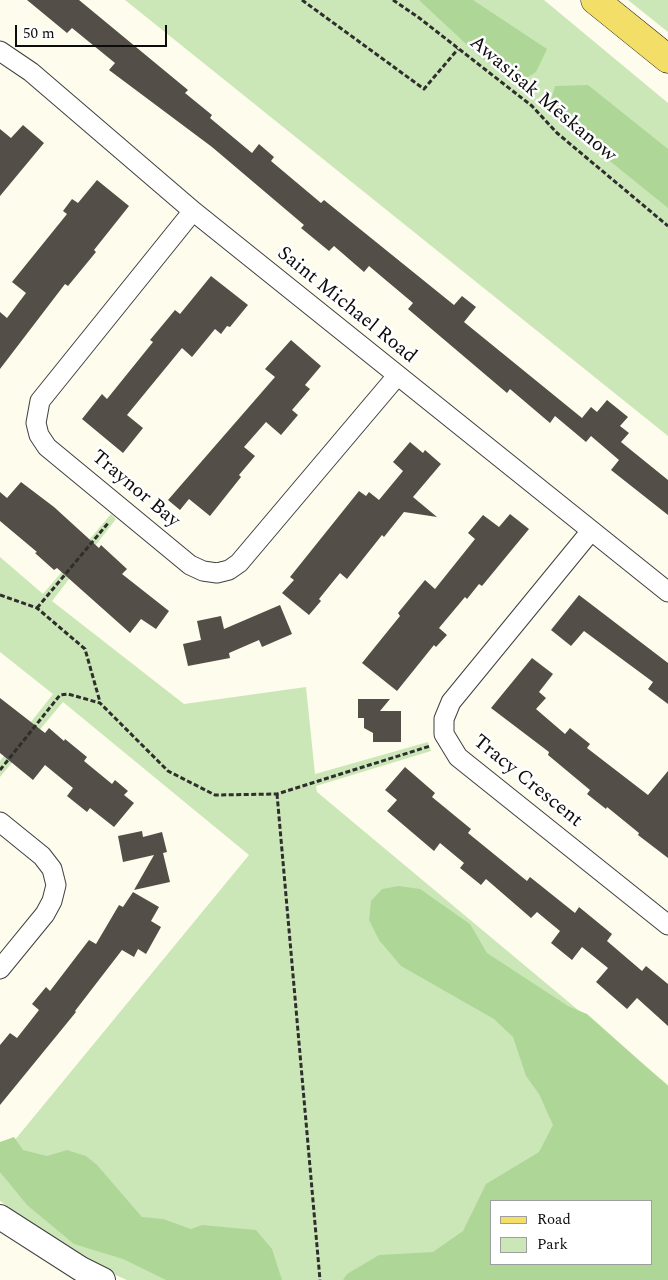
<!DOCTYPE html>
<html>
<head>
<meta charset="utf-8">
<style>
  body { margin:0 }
  #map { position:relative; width:668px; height:1280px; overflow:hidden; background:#fefcec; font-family:Spectral,serif }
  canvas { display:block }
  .legend { position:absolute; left:490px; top:1200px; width:162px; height:65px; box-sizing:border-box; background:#fff; border:1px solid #9e9e9e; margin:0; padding:6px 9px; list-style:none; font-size:15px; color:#0c0c0c }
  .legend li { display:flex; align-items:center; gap:10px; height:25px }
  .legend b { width:25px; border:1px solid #9e9e9e }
  .scale { position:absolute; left:15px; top:25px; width:152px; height:22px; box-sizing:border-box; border:2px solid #0c0c0c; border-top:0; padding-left:6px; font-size:15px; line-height:18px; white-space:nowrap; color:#0c0c0c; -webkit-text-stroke:4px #fff; paint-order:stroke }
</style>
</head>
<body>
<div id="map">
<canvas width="668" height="1280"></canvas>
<ul class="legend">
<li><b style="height:6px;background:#f3de67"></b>Road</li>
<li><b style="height:14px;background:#cce7b7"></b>Park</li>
</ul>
<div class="scale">50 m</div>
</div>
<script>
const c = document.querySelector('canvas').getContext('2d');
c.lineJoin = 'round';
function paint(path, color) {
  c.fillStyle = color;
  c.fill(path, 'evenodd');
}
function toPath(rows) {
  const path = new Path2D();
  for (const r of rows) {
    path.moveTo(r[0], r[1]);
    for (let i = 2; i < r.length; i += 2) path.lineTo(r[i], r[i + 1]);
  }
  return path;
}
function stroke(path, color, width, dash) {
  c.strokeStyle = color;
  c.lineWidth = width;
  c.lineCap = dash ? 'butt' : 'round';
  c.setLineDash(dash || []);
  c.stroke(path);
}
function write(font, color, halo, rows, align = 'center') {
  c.font = font + ' Spectral,serif';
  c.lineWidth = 5;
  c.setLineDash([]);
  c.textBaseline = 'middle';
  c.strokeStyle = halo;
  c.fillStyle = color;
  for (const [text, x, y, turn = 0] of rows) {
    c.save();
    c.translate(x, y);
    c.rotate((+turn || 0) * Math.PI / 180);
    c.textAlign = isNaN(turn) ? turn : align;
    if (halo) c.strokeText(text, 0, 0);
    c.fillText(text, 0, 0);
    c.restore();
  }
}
const green = toPath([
  [125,0,544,0,668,103,668,436],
  [628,0,668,0,668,32],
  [111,514,116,519,52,601,184,704,306,687,315,774,428,742,431,751,316,786,317,792,668,1085,668,1280,127,1280,86,1262,0,1201,0,1158,249,855,63,702,0,777,0,761,53,694,0,652,0,557,43,594],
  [492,1201,652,1201,652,1264,492,1264]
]);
const forest = toPath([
  [419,0,473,0,547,49,536,72,520,82,481,58],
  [588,85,668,149,668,208,548,111,555,86],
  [399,886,420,889,470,924,487,953,568,1006,587,1014,668,1086,668,1280,343,1280,347,1274,379,1255,433,1252,463,1231,486,1184,539,1152,553,1125,539,1094,526,1076,513,1037,494,1019,401,966,379,940,369,920,371,901,382,889],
  [492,1201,652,1201,652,1264,492,1264],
  [14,1137,23,1150,47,1156,67,1150,86,1156,97,1165,142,1217,163,1219,191,1229,202,1225,256,1230,272,1249,282,1280,166,1280,123,1259,74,1244,27,1205,0,1172,0,1142]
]);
const building = toPath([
  [27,0,79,0,188,90,185,93,212,115,210,118,252,153,259,144,274,157,271,161,321,203,324,200,454,305,462,296,476,307,464,322,582,418,591,407,597,412,607,400,628,417,620,426,629,433,621,442,668,480,668,515,611,470,619,460,591,436,586,442,555,416,550,423,510,389,507,393,408,309,413,303,369,266,364,272,334,246,329,251,301,228,304,225,212,147,109,70,115,63,72,28,67,33],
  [23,125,44,143,0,196,0,129,11,138],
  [97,180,129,206,94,250,96,252,68,286,65,284,0,369,0,312,7,318,26,293,12,282,67,214,63,211,72,199,78,203],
  [211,276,248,305,230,327,227,326,221,334,215,329,192,357,182,348,127,415,143,428,123,453,82,419,102,394,107,399,153,342,150,340,175,310,180,314],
  [291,340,321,366,305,385,310,389,292,410,298,415,281,435,266,422,244,447,255,456,239,475,241,477,210,516,189,499,180,510,168,500,275,377,265,369],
  [410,442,423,453,425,450,441,464,413,497,437,517,404,512,384,537,382,535,347,579,340,573,319,599,321,601,309,615,282,593,294,580,290,577,359,491,366,496,369,492,379,500,403,471,393,462],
  [21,482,54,507,99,548,101,545,127,569,122,574,169,611,156,629,141,619,130,633,57,568,54,570,35,553,37,552,0,521,0,492,7,498],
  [510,514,529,529,482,586,479,584,467,599,465,597,439,628,447,635,436,647,434,645,397,691,362,663,400,616,398,613,425,580,435,589,475,539,468,533,483,515,499,527],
  [579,595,668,663,668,704,648,689,653,682,584,631,571,646,551,630],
  [280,605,292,634,262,647,259,640,229,653,230,658,188,666,183,644,201,640,197,621,221,616,224,629],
  [532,658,553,674,539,692,546,698,536,709,565,734,570,728,590,744,587,748,648,795,668,771,668,858,638,835,639,833,607,807,606,809,587,794,590,790,548,755,549,752,491,708],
  [0,698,45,733,49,728,64,741,65,739,87,757,84,761,112,784,115,780,128,791,124,795,134,803,114,827,90,808,87,812,67,796,73,788,45,765,33,780,0,753],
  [358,699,390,699,380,711,401,711,401,742,373,742,373,733,364,728,364,718,358,718],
  [405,767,435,793,432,797,471,829,468,833,527,881,530,877,575,913,579,907,612,934,607,941,642,971,646,966,668,984,668,1026,637,998,627,1009,596,982,608,968,582,947,572,960,551,943,560,931,537,912,531,918,486,879,481,885,460,868,464,863,440,843,434,851,387,811,397,800,385,790],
  [142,831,143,837,162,832,167,852,163,853,170,882,134,890,154,855,123,862,118,836],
  [133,892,159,907,151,921,161,927,146,954,138,949,134,957,122,950,75,1011,76,1012,0,1105,0,1045,10,1033,17,1038,39,1010,32,1004,46,987,50,991,89,940,96,944,119,905,123,907]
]);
const path = toPath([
  [302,0,424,89,458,49],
  [393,0,418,17,532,106,557,133,668,226],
  [0,595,37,608,85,649,100,702],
  [37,608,109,522],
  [0,770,60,695,68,694,100,703,168,771,215,795,277,794,430,746],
  [277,794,320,1280]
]);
const minor = toPath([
  [0,51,31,72,193,211,668,592],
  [193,211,40,401,36,423,39,435,47,447,190,565,203,571,217,573,229,570,239,563,397,376],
  [591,531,451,702,444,719,444,734,458,757,668,925],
  [0,822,42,856,52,869,56,885,52,901,45,914,0,969]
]);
const tertiary = toPath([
  [0,1217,81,1269,103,1280]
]);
const primary = toPath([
  [595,0,668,59]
]);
const streetNames = [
  ["Awasisak Mēskanow",542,100,40],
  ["Saint Michael Road",346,306,39],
  ["Traynor Bay",135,490,40],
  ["Tracy Crescent",527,782,39]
];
paint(green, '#cce7b7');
paint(forest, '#aed797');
paint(building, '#544e49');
stroke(minor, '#3f3f3f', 21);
stroke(tertiary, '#3f3f3f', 26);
stroke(primary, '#1d1d1d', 29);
stroke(path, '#2e2e2e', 3, [5, 2.5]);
stroke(minor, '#fff', 19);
stroke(tertiary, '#fff', 24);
stroke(primary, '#f3de67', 28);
write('20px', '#0c0c0c', '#fff', streetNames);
</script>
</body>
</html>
